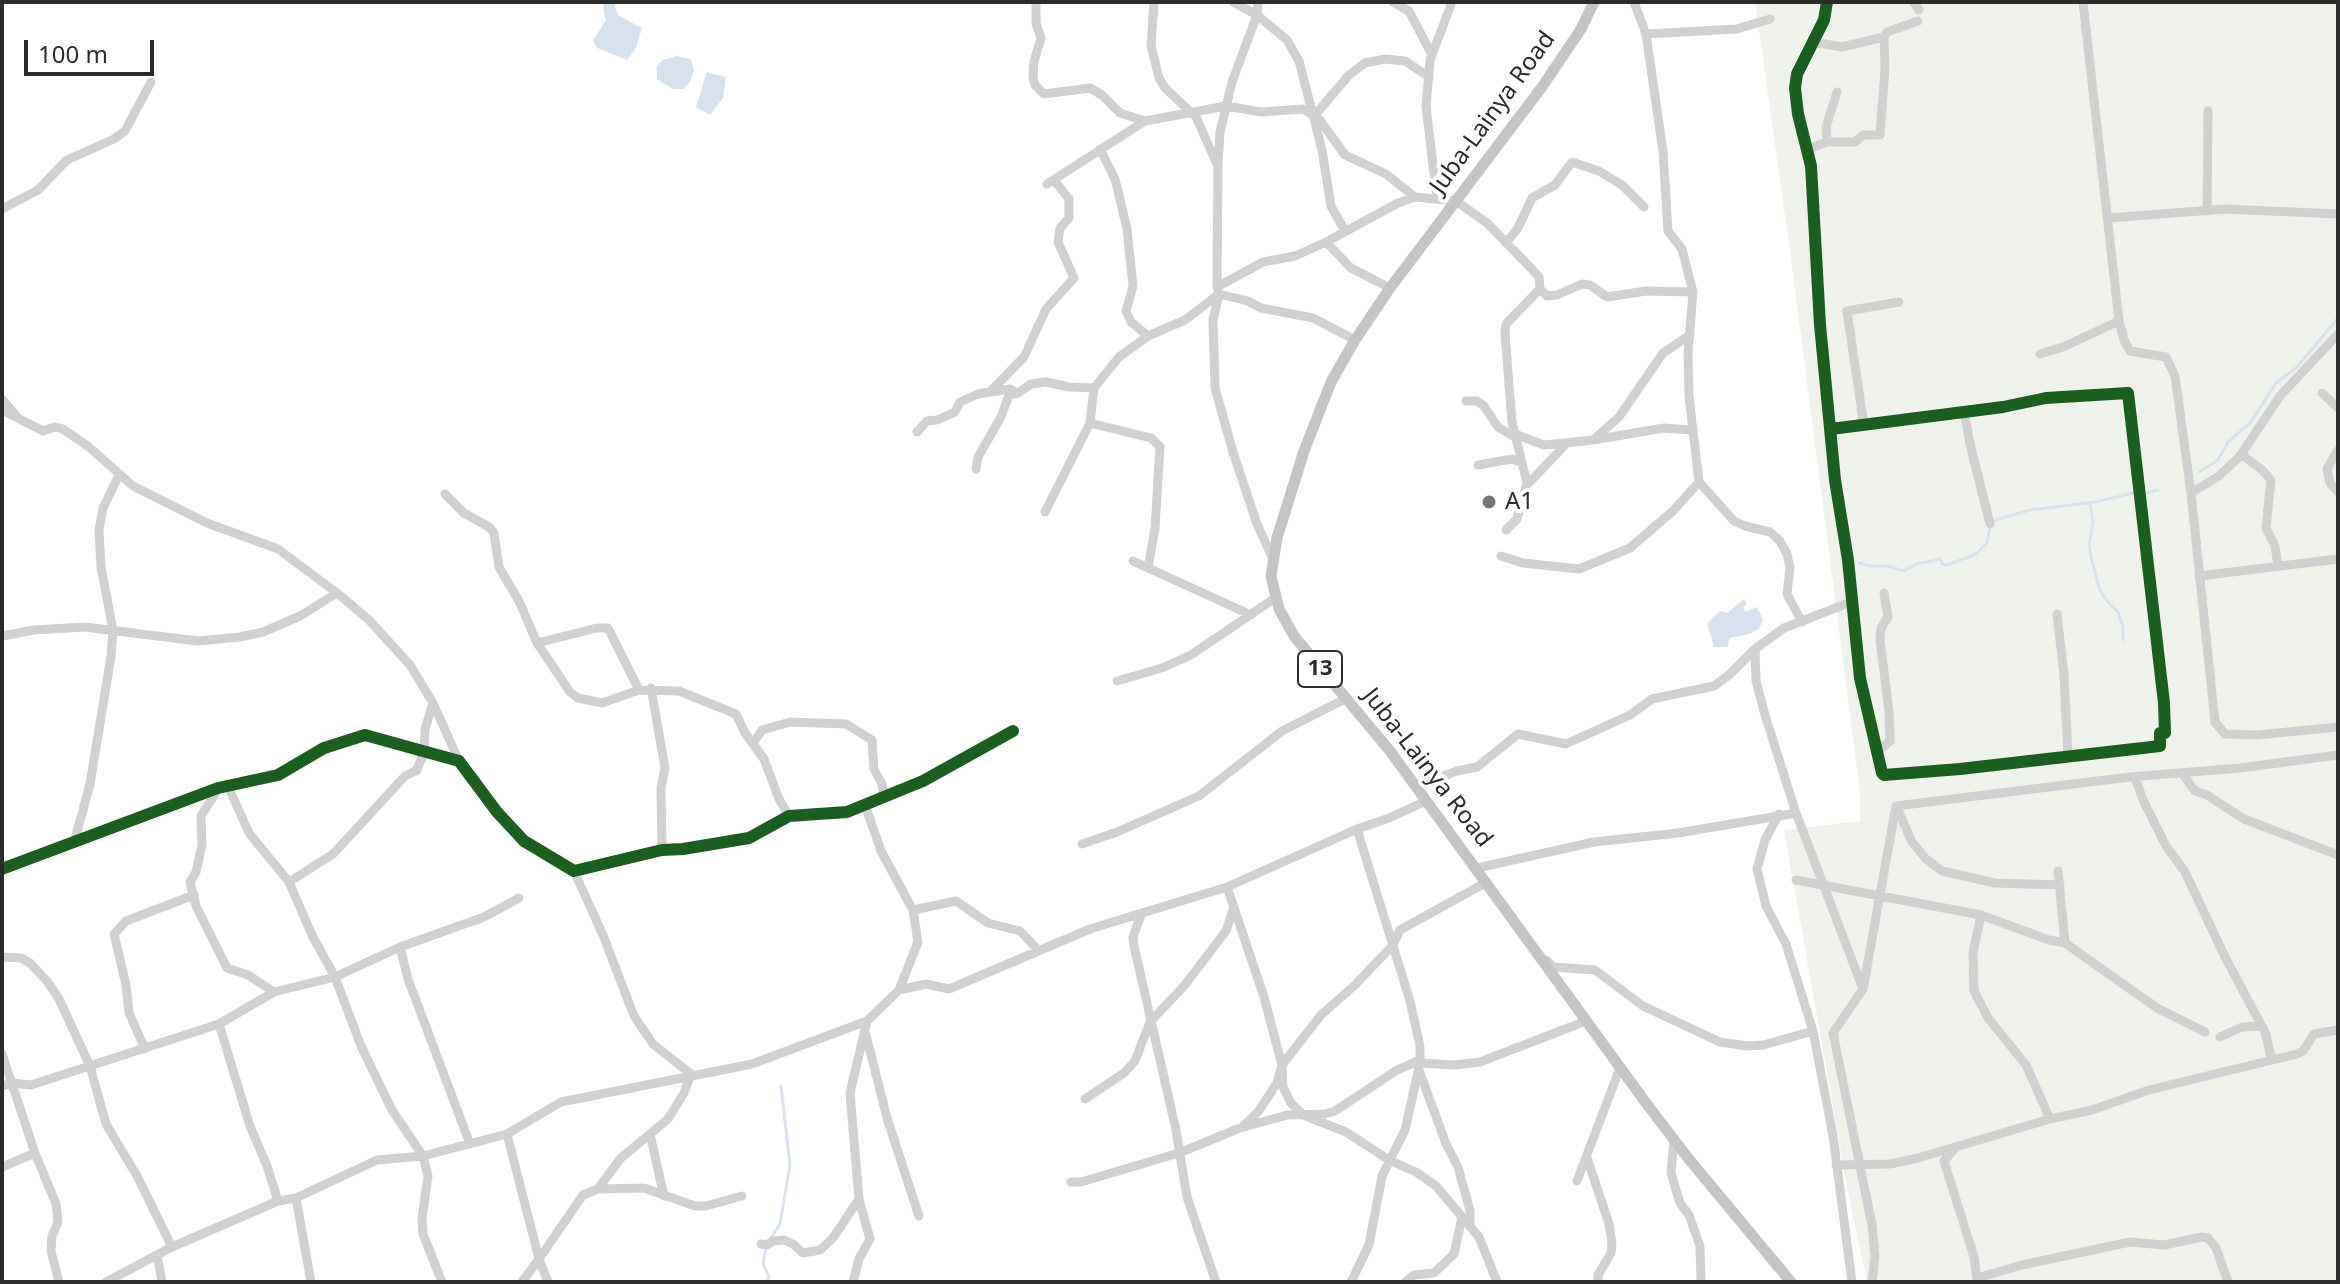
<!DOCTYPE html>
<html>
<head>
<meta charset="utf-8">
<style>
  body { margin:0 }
  #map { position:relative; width:2340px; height:1284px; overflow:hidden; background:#fff; font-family:"Noto Sans",sans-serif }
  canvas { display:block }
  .frame { position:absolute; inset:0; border:4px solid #2c2c2c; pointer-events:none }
  .scale { position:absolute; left:24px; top:40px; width:130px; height:36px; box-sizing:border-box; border:4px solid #2c2c2c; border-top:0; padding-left:10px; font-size:24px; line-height:28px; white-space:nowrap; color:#2c2c2c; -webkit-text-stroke:6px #fff; paint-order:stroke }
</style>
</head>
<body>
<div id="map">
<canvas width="2340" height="1284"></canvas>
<div class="frame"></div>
<div class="scale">100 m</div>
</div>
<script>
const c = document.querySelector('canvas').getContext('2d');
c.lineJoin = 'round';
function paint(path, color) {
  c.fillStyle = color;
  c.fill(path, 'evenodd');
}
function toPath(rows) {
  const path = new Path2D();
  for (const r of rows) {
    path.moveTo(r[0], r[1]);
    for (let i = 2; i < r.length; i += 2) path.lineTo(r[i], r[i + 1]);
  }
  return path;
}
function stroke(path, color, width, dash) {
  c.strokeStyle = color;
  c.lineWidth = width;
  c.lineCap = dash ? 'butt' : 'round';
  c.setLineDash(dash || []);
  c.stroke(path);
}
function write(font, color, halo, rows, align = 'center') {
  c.font = font + ' "Noto Sans",sans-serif';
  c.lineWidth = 8;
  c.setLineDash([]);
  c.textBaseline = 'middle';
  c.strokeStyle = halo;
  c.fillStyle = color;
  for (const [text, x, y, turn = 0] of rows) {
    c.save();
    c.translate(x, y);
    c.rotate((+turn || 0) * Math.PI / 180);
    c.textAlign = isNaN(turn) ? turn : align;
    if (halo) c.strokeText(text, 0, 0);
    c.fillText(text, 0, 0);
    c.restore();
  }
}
const green = toPath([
  [1755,2,2338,2,2338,1282,1867,1282,1850,1204,1784,830,1860,821,1860,793,1791,259]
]);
const water = toPath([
  [605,2,614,2,618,15,642,28,636,48,627,60,597,48,593,40,606,20,603,7],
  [677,56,691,59,694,70,690,82,684,89,673,89,657,79,657,66,663,60],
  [707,72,726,77,723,98,710,115,696,107],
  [1744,599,1747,604,1743,608,1746,612,1757,607,1763,619,1759,629,1749,634,1729,638,1728,647,1714,647,1707,623,1720,611,1727,613]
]);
const stream = toPath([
  [2199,472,2218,460,2228,442,2250,423,2276,383,2297,367,2338,318],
  [2147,493,2158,490],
  [2090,502,2093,522,2089,545,2091,557,2099,588,2106,600,2118,612,2123,627,2123,640],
  [1992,521,2030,510,2095,502,2133,493],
  [1859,563,1869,566,1888,566,1904,571,1916,564,1941,559,1942,564,1947,565,1976,554,1987,543,1990,528],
  [771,1238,780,1224,790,1165,781,1086],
  [766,1282,769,1277,763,1264,766,1248]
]);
const minor = toPath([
  [1036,2,1036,23,1041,38,1034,61,1033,78,1035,85,1044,94,1090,88,1102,95,1120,113,1145,121,1226,106,1261,112,1303,109,1319,119,1345,155,1386,174,1415,197],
  [1154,2,1151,46,1159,78,1165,88,1196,117,1216,162],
  [1233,2,1257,15,1287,40,1299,61,1322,150,1331,206,1345,231],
  [1393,2,1409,11,1432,55],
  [1634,2,1646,34,1663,151,1668,231,1682,249,1693,292,1688,353,1689,396,1699,482,1734,521,1745,526,1770,532,1780,541,1787,554,1790,568,1787,594,1802,622],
  [1827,2,1824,20,1797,74,1795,88,1798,114,1811,166,1820,325,1835,480,1848,560,1860,678,1882,773,1884,775,1960,769,2160,746,2160,733,2165,733,2164,703,2128,393,2046,398,2003,407,1831,429],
  [1914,2,1919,10],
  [2083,2,2119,321,2124,340,2130,351,2166,357,2175,376,2191,493,2215,722,2225,734,2257,735,2338,727],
  [1646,34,1737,29,1770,19],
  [1884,37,1887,32,1918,21],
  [1315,115,1349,75,1365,63,1385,59,1405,61,1429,77],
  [1827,142,1826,127,1837,92],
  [1100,149,1115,179,1127,229,1133,286,1126,311,1131,322,1148,336],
  [1808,149,1827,142,1855,142,1863,135,1880,135,1885,69,1884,37,1842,47,1813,42],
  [1047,184,1145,121],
  [1437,199,1426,106,1430,60,1452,2],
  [2,209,38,190,67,160,114,139,125,131,151,82],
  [2207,211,2208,111],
  [2109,218,2225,209,2338,214],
  [1326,242,1351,268,1390,288],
  [1506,243,1518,228,1532,198,1555,185,1572,162,1599,171,1622,185,1644,207],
  [1217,287,1218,165,1220,132,1232,82,1257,15,1258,2],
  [1219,294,1248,301,1261,308,1313,318,1355,340],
  [2040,354,2063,347,2119,321],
  [991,391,1024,357,1046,309,1074,278,1058,242,1060,228,1069,218,1069,199,1054,180],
  [2322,393,2338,408],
  [2,399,18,418],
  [1466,401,1477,401,1484,406,1498,427,1516,438],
  [2,410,43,431,55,427,63,429,89,447,133,486,207,523,278,549,337,593],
  [1964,411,1970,444,1990,524],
  [1090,423,1151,438,1160,447,1155,528,1148,568],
  [1864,426,1847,311,1899,302],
  [917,432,927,421,937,420,955,412,960,402,978,394,1010,389,1017,393],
  [1515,434,1544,445,1593,440,1619,417,1663,353,1690,335],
  [1593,440,1664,428,1691,430],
  [2338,450,2327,469,2330,483,2338,492],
  [2241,454,2262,470,2271,480,2266,528,2275,546,2278,566],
  [1478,465,1512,459,1520,462],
  [976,469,978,457,1001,417,1009,395,1018,393,1031,384,1046,382,1069,387,1094,388,1119,357,1148,336,1185,320,1219,294],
  [1526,486,1567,443],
  [2191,493,2219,476,2240,456,2280,396,2338,334],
  [445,494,464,513,489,527,494,533,499,567,520,603,537,643,570,692,578,698,602,703,639,690,679,691,736,714,745,733,764,759,779,799,789,816],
  [1045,512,1090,423,1094,388],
  [1506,530,1517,519,1527,483,1512,422,1505,334,1506,324,1540,289],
  [1501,556,1523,563,1579,569,1630,548,1673,511,1699,482],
  [1272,557,1257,524,1233,452,1215,388,1213,320,1219,294,1217,287,1263,262,1295,256,1326,242,1398,203,1415,197,1456,201,1487,223,1531,268,1539,277,1540,289,1547,296,1557,295,1582,284,1590,285,1607,297,1646,291,1693,292],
  [1133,561,1251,615],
  [2199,576,2338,559],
  [2057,614,2064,675,2068,757],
  [2,636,34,630,85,627,198,641,240,637,263,632,300,616,337,593,369,620,410,665,433,703,459,761],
  [537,643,597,628,608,628,639,690],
  [1117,681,1162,668,1191,655,1275,598],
  [651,688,665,768,661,788,662,850],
  [754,742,762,730,790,722,846,724,872,740,874,769,882,784,884,798],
  [1877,752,1890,741,1889,711,1880,640,1881,628,1888,617,1884,593],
  [2182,773,2195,791,2207,795,2244,819,2338,855],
  [2135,777,2143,800,2166,846,2185,872,2225,957,2265,1032,2272,1060],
  [228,786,249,833,289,882,312,935,335,977,361,1046,392,1110,423,1156,428,1176,422,1219,423,1234,442,1282],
  [1416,786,1457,771,1477,767,1518,734,1566,744,1630,715,1652,699,1714,686,1729,675,1755,649],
  [218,789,201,816,202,845,196,872,190,882,196,906,227,968,248,975,274,992],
  [1898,810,1912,842,1926,859,1942,871,1995,883,2060,885],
  [1796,813,1765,715,1756,681,1755,649,1784,628,1851,602],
  [1779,814,1765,840,1757,869,1766,906,1786,944,1813,1031,1833,1136,1852,1282],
  [74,843,90,784,111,656,113,630,101,567,99,530,103,508,119,475],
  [1082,844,1117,832,1199,796,1282,731,1345,699],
  [1477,868,1594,842,1678,833,1796,813,1863,989,1896,806,2130,777,2240,768,2338,755],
  [2,869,218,788,278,775,324,748,365,735,459,761,497,812,524,841,574,871,662,850,683,849,749,838,789,816,847,812,923,781,1013,731],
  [574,871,603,935,634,1016,653,1044,691,1074,684,1093,668,1119,621,1158,598,1189],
  [2058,871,2065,943],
  [1796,880,1981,915,2049,940,2065,943,2157,1008,2205,1032],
  [289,882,333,854,405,776,417,770,424,752,425,729,433,703],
  [1227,887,1264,997,1282,1065,1283,1087,1291,1103,1303,1115,1346,1132,1389,1160,1416,1172,1436,1186,1479,1237,1497,1282],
  [913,910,956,901,988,923,1020,931,1038,950],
  [1141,915,1133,937,1134,946,1176,1130,1187,1197,1216,1282],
  [1981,915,1973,953,1974,991,1988,1018,2026,1065,2050,1119],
  [400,947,408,979,470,1144],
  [2,957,21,958,30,963,47,981,59,999,90,1066,106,1124,137,1176,172,1247],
  [1546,960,1553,967,1595,970,1643,1006,1720,1042,1748,1046,1763,1045,1813,1031],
  [1863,989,1833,1033,1872,1225,1875,1257,1872,1282],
  [899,990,926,984,949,989,1090,929,1227,887,1357,829],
  [219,1024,250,1126,267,1166,278,1201],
  [866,1035,887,1118,919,1216],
  [2220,1037,2242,1027,2261,1026],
  [145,1049,129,1013,126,985,114,934,126,921,194,895],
  [2,1054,35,1153,56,1204,58,1222,52,1236,51,1251,59,1282],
  [1420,1063,1455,1065,1480,1062,1586,1021],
  [1419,1070,1446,1144,1458,1167,1470,1210,1470,1225],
  [2,1086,12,1083,31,1085,219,1024,274,992,335,977,400,947,484,917,519,898],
  [1085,1099,1124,1073,1135,1061,1150,1022,1184,986,1226,931,1234,907],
  [1244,1125,1258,1112,1277,1083,1282,1065,1321,1015,1355,985,1393,945,1400,930,1487,882],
  [507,1134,539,1259,522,1282],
  [650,1134,664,1196],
  [1674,1140,1671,1173,1680,1203,1689,1215,1700,1246,1701,1282],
  [1955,1148,1944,1161,1974,1257,1977,1281],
  [1587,1158,1609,1224,1612,1243,1611,1253,1598,1275,1598,1282],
  [1836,1165,1890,1164,1918,1158,2050,1119,2092,1110,2149,1090,2297,1054,2303,1051,2314,1034,2338,1030],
  [2,1167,35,1153],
  [1577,1181,1620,1068],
  [1071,1182,1081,1182,1179,1153,1240,1128,1287,1115,1325,1114,1335,1111,1397,1070,1420,1060],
  [296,1198,311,1282],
  [761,1244,767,1245,773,1241,784,1240,793,1244,803,1253,820,1250,833,1238,859,1199],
  [157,1255,162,1282],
  [1977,1278,2022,1265,2130,1242,2164,1245,2202,1237,2208,1238,2216,1248,2228,1282],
  [106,1282,172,1247,278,1201,296,1198,377,1160,423,1156,507,1134,561,1102,752,1064,867,1021,899,990,918,942,913,910,881,851,865,805],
  [548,1282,539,1259,583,1195,598,1189,644,1188,695,1206,706,1206,742,1196],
  [853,1282,859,1259,870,1239,859,1199,850,1093,867,1021],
  [1351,1282,1369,1245,1382,1176,1405,1130,1420,1063,1420,1046,1410,1001,1357,829,1389,818,1426,801],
  [1405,1282,1414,1275,1434,1273,1454,1254,1462,1217]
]);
const major = toPath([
  [1594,2,1581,29,1542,87,1390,288,1355,340,1331,382,1304,451,1277,538,1271,576,1279,609,1294,636,1390,751,1646,1103,1688,1158,1791,1282]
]);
const cycleway = toPath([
  [1827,2,1824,20,1797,74,1795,88,1798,114,1811,166,1820,325,1835,480,1848,560,1860,678,1882,773,1884,775,1960,769,2160,746,2160,733,2165,733,2164,703,2128,393,2046,398,2003,407,1831,429],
  [2,869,218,788,278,775,324,748,365,735,459,761,497,812,524,841,574,871,662,850,683,849,749,838,789,816,847,812,923,781,1013,731]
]);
const markers = [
  [1489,502,8,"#767676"]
];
const shields = [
  [1320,669,44]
];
const shieldNames = [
  ["13",1320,669]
];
const streetNames = [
  ["Juba-Lainya Road",1493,113,-54],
  ["Juba-Lainya Road",1427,768,52]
];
const poiNames = [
  ["A1",1505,502]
];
paint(green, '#eef2eb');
paint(water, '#d8e2ee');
stroke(stream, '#d8e2ee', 3);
stroke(minor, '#d1d1d1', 9);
stroke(major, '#c4c4c4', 11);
stroke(cycleway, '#1b5e20', 12);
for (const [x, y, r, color] of markers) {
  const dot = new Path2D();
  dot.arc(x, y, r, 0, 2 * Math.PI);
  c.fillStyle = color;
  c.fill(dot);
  stroke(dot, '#fff', 3);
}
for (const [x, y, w] of shields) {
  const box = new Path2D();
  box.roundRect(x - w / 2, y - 18, w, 36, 6);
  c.fillStyle = '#fff';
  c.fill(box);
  stroke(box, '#2c2c2c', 2);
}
write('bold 22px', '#2c2c2c', null, shieldNames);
write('24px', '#2c2c2c', '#fff', streetNames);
write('24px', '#2c2c2c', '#fff', poiNames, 'left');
</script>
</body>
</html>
